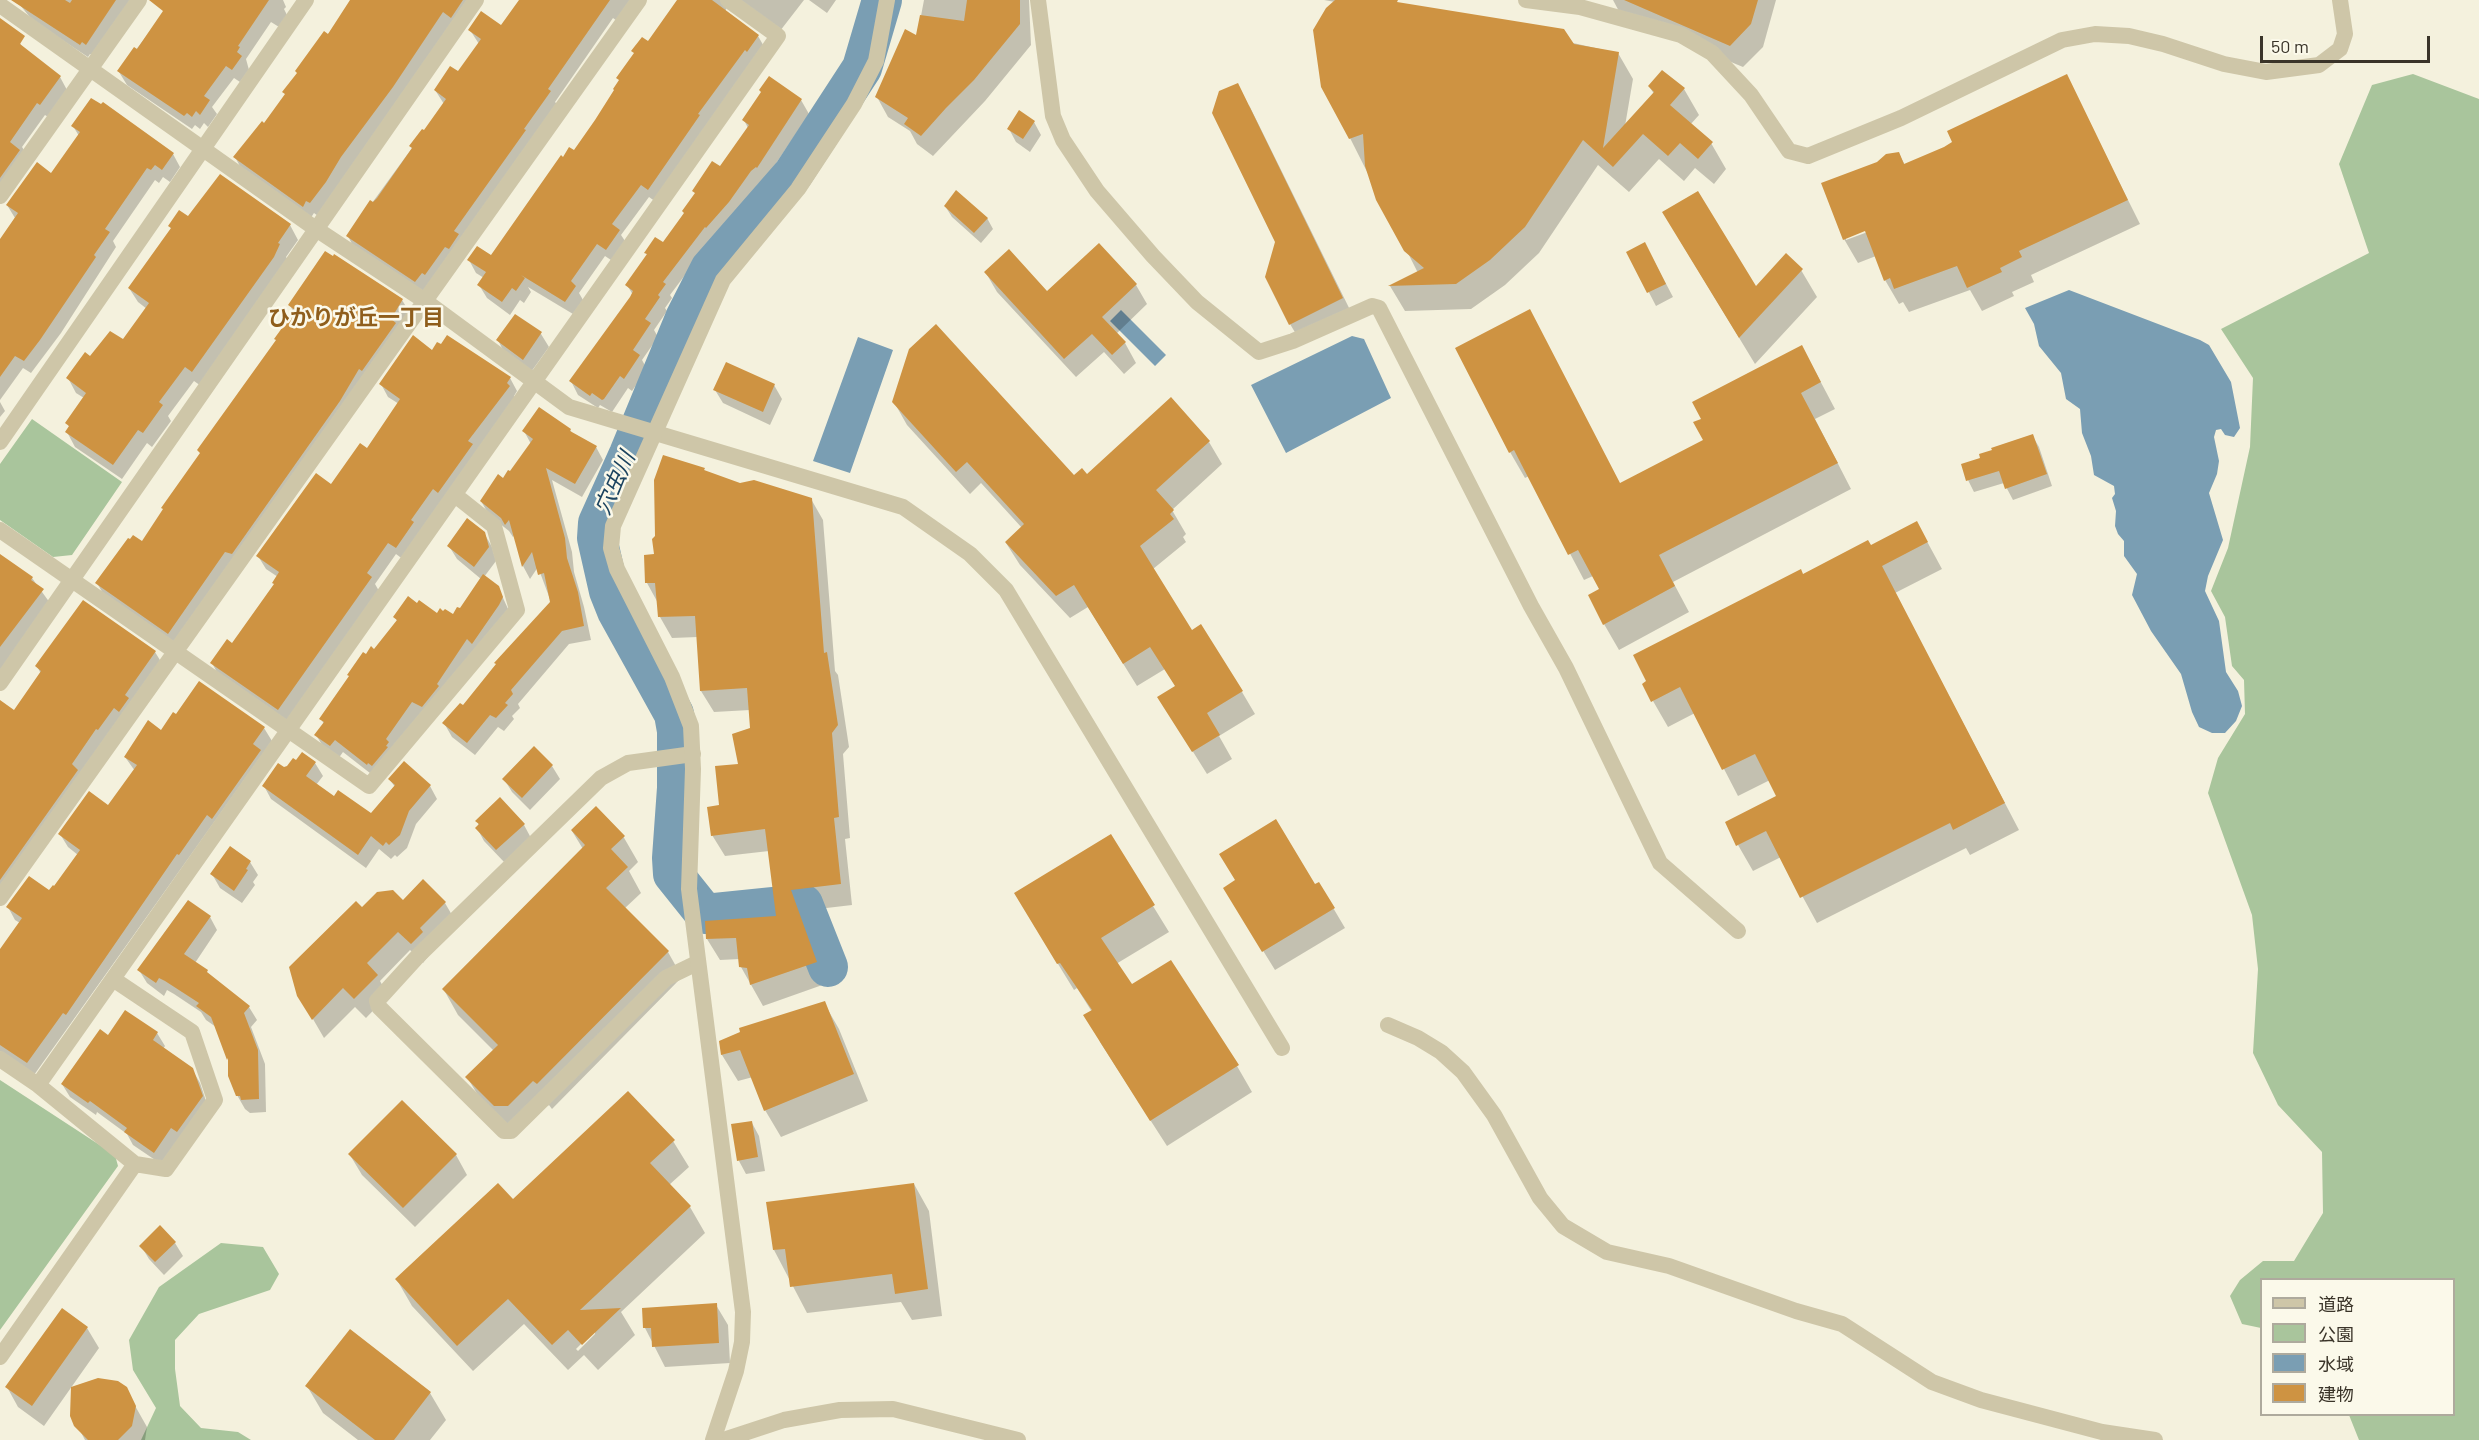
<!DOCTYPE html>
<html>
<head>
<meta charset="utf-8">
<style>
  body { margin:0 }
  #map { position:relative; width:2479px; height:1440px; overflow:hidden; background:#f4f1dd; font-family:Barlow,"Noto Sans JP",sans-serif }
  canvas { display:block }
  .legend { position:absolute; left:2260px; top:1278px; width:195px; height:138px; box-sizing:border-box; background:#fbf9ea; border:2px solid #aeaa9d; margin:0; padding:8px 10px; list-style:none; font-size:18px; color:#3a3429 }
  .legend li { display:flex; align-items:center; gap:12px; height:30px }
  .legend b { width:30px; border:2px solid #aeaa9d }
  .scale { position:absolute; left:2260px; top:36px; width:170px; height:27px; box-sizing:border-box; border:3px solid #3a3429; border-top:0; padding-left:8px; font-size:18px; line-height:21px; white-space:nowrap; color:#3a3429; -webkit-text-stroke:4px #fbf9ea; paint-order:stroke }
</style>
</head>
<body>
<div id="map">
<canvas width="2479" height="1440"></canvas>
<ul class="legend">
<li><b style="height:8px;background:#cec6a8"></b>道路</li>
<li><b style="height:16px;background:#a9c59c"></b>公園</li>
<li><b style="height:16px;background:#7a9eb3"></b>水域</li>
<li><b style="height:16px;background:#ce9342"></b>建物</li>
</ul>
<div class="scale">50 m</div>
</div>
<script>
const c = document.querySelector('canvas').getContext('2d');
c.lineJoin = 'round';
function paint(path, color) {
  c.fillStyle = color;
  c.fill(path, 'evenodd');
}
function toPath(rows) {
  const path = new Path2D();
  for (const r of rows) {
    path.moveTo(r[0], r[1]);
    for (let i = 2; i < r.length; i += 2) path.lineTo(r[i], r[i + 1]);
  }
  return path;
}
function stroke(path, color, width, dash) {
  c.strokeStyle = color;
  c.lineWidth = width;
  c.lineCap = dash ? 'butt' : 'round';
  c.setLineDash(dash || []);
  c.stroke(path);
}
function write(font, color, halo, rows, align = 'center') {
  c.font = font + ' Barlow,"Noto Sans JP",sans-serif';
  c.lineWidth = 5;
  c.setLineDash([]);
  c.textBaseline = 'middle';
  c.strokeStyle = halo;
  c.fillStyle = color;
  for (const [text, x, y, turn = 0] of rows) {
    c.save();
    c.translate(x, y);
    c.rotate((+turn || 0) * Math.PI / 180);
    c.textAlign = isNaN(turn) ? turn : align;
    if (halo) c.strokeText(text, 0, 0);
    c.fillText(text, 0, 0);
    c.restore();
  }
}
const green = toPath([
  [2413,74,2479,99,2479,1440,2359,1440,2349,1415,2454,1414,2454,1280,2262,1280,2261,1328,2242,1324,2230,1296,2240,1280,2263,1261,2294,1261,2323,1213,2322,1152,2278,1105,2253,1053,2258,969,2252,915,2208,793,2218,758,2245,714,2244,680,2232,666,2225,617,2211,591,2228,548,2250,447,2253,378,2221,329,2369,253,2339,164,2372,85],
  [32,419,122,482,72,555,53,557,0,520,0,464],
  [0,1080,115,1155,118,1166,0,1330],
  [221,1243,263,1247,279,1274,270,1290,199,1314,175,1340,175,1369,180,1406,201,1428,238,1432,251,1440,141,1440,156,1408,133,1370,129,1340,159,1287]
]);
const water = toPath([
  [2069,290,2200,340,2209,345,2231,382,2240,428,2234,437,2225,435,2221,429,2216,430,2214,437,2219,461,2217,474,2209,493,2223,540,2208,576,2205,591,2219,621,2226,672,2238,691,2242,706,2236,721,2225,733,2212,733,2199,727,2192,712,2181,674,2151,631,2132,595,2137,574,2124,556,2124,541,2118,534,2115,526,2116,511,2112,498,2115,494,2114,486,2094,475,2091,456,2082,433,2080,409,2066,399,2061,373,2039,346,2034,324,2025,308],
  [1121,310,1166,355,1155,366,1110,321],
  [1352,336,1364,339,1391,398,1286,453,1251,385],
  [858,337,893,350,850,473,813,461]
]);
const shadow = toPath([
  [16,0,132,0,92,55,90,54,88,57,33,21],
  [174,0,283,0,286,7,284,9,287,15,279,27,271,22,246,59,249,70,240,82,234,78,212,107,217,114,208,127,204,123,200,129,195,125,192,129,127,85,119,72],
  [354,0,467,0,318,216,314,213,310,219,242,170,235,157,264,125,286,96,284,92],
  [521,0,637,0,617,21,613,18,555,102,558,105,423,294,355,250,348,236,444,104,435,90,458,73,479,44,470,30,502,27],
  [678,0,804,0,780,31,727,7,725,12,758,36,766,50,656,202,649,197,621,235,627,244,614,262,605,256,579,293,583,300,573,314,528,287,531,292,524,303,520,300,510,315,487,298,479,285,484,278,476,273,469,260,491,257,563,159,574,152],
  [809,0,836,0,827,13],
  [924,0,1029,0,1031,45,985,101,933,156,917,144,910,131,888,117,877,97,917,37],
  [1324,0,1392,0,1398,4,1618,53,1633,79,1625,126,1654,94,1649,86,1662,72,1684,89,1699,115,1690,125,1711,143,1726,169,1714,184,1695,168,1684,181,1659,159,1629,192,1598,165,1539,253,1505,285,1471,309,1405,311,1390,286,1418,273,1350,138,1335,2],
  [1613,0,1776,0,1763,47,1743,67,1622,17],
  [0,30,20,43,23,49,60,77,67,90,48,117,45,115,22,147,24,150,0,194],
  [2066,76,2140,224,2031,275,2034,282,2012,292,2014,296,1982,311,1970,290,1909,312,1903,302,1899,304,1885,280,1876,256,1858,263,1844,239,1899,154,1905,165,1945,148],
  [1871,227,1873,230,1846,240,1846,237],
  [769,78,801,100,809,114,765,180,764,179,758,184,736,216,714,241,712,239,670,295,672,298,665,308,667,311,654,330,658,337,642,360,647,369,632,391,628,388,612,412,600,405,598,408,578,395,571,381,633,295,627,285,647,255,646,253,664,244,696,195,694,191,720,168,748,128,744,120,762,93],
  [1249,105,1354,318,1302,344,1290,324,1277,242],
  [1034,122,1041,135,1030,152,1016,142,1009,129],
  [73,126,173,154,180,167,170,182,163,177,159,183,155,180,113,241,116,247,61,333,31,373,23,368,0,400,0,242,15,218,7,205,52,175,79,136],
  [945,206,987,218,993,229,981,243,952,217],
  [188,218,290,225,298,240,286,257,288,260,201,386,194,381,168,416,171,421,152,447,147,443,122,479,75,447,67,432,70,428,67,423,84,398,76,393,68,378,90,358,123,341,147,309,138,302,129,288,172,229,170,227],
  [1679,239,1756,288,1801,270,1817,297,1755,364],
  [1099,245,1136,285,1147,304,1116,334,1125,343,1136,363,1124,374,1104,352,1076,377,997,292,986,273,1047,293],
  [1628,252,1652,257,1673,297,1656,306],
  [335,256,402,300,410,313,178,645,105,597,97,583,142,543,277,341,294,313,290,305],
  [516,316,541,334,549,347,531,372,505,354,498,340],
  [1457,349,1621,485,1705,441,1816,373,1835,409,1815,419,1851,489,1673,582,1689,612,1619,650,1604,624,1601,590,1593,576,1584,580,1529,476,1525,478,1510,452],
  [432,352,510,378,517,391,514,396,517,400,404,560,396,554,375,584,379,591,286,722,219,676,212,663,232,645,275,585,278,577,266,569,258,556,367,450,399,404,388,397,381,384],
  [774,385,782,399,770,425,723,403,715,390],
  [0,402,5,411,0,417],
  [894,402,1074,477,1087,476,1209,442,1222,464,1172,510,1186,534,1183,537,1186,542,1153,569,1192,632,1242,692,1255,714,1219,736,1232,759,1207,774,1173,720,1176,687,1165,669,1137,686,1088,607,1070,618,1020,565,1006,543,1022,528,981,483,970,494,907,425],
  [570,430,573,434,596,447,603,460,582,497,552,480,572,552,574,572,584,607,591,640,569,644,518,704,520,708,512,716,514,719,504,731,498,727,475,755,452,737,444,723,463,707,551,602,538,567,530,579,523,566,515,535,513,537,509,531,489,515,481,501,511,473,531,444,524,431],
  [2032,435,2039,447,2052,486,2013,500,2004,483,1974,492,1968,480,1982,459],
  [704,469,705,472,740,485,811,499,823,520,835,671,838,675,849,747,843,754,850,838,845,839,852,905,801,911,828,983,763,1006,741,967,740,959,720,960,707,939,777,917,769,851,725,856,712,835,720,807,739,765,752,729,750,710,714,712,701,691,698,637,672,638,660,617,658,603,647,583,645,556,655,556],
  [1917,523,1942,569,1895,593,2019,830,1970,855,1966,848,1817,923,1781,857,1753,871,1738,845,1778,796,1770,780,1738,796,1695,713,1668,727,1653,701,1803,575,1870,547],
  [484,533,492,547,496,561,484,577,498,587,509,611,375,777,343,752,338,759,324,748,316,735,324,724,321,719,366,656,374,651,397,621,395,617,453,616,461,609,481,579,457,559,449,546],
  [0,556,32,578,50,603,0,670],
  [84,603,155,652,163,665,0,903,0,702,14,712,41,674,37,666],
  [264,728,272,741,34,1075,0,1051,0,951,20,923,15,920,8,907,50,892,78,855,68,847,60,834,108,807,135,771,125,757,161,732],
  [315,763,323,776,316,785,334,798,371,815,395,787,390,780,430,786,437,799,416,824,407,848,397,857,395,855,391,859,379,849,366,868,271,799,264,786,284,769],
  [552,766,560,779,530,810,512,792,504,779],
  [477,821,524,825,531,838,505,863,484,841,477,828,479,826],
  [572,831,623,836,638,862,629,871,641,893,624,909,668,952,682,977,552,1109,549,1105,510,1131,482,1102,467,1077,494,1051,458,1015,444,990,583,849],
  [250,862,258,875,253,882,255,885,242,903,220,888,212,874],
  [1319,884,1345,928,1275,970,1236,907],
  [445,903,456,922,423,963,410,950,380,981,388,995,366,1018,355,1007,324,1038,299,995,362,909],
  [1153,906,1169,932,1116,964,1132,987,1237,1066,1252,1092,1167,1146,1100,1042,1092,1012,1077,988,1074,990,1031,920],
  [210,917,217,930,195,963,249,1007,257,1020,251,1027,265,1064,266,1112,250,1113,245,1109,237,1095,230,1063,216,1027,206,1020,201,1012,174,994,167,990,164,996,147,983,139,970],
  [824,1003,839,1029,868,1101,781,1137,765,1110,753,1077,738,1081,722,1055,721,1042],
  [157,1033,165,1046,163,1049,192,1069,200,1083,209,1110,161,1164,133,1145,127,1134,97,1112,96,1115,70,1097,62,1084,109,1037],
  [752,1123,759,1136,765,1171,746,1174,739,1161],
  [673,1141,689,1167,669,1185,690,1207,705,1233,621,1312,635,1335,598,1370,584,1355,568,1370,524,1324,473,1371,412,1306,397,1280,513,1201],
  [595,1330,595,1334,578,1351,576,1349],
  [350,1155,456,1155,467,1175,415,1227,362,1175],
  [914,1184,929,1211,942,1316,912,1320,901,1302,807,1313,774,1250],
  [175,1243,183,1256,164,1275,149,1259,141,1246],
  [716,1305,728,1325,730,1363,665,1367,645,1328],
  [87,1328,99,1348,44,1426,18,1407,7,1387],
  [350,1331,430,1393,446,1420,430,1440,358,1440,323,1413,307,1386],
  [125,1388,147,1427,145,1440,85,1440,72,1415]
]);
const river = toPath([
  [828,967,803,904,705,914,673,874,672,858,677,788,677,731,674,714,617,611,609,591,597,538,598,523,629,454,686,316,710,269,793,174,862,68,882,0]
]);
const building = toPath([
  [11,0,65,0,70,3,72,0,116,0,86,45,82,42,80,45],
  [149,0,269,0,238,46,240,47,237,52,242,56,232,70,226,66,204,96,210,100,200,115,196,111,192,117,187,113,184,116,117,71,134,47,137,49,163,11],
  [350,0,463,0,451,18,443,12,393,87,341,157,326,182,310,203,306,201,303,207,233,157,262,121,264,123,285,94,282,92,297,73,295,71,324,31,328,34],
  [519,0,610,0,548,89,551,91,524,129,526,130,454,231,459,234,449,249,445,247,425,275,422,273,415,282,346,236,370,200,373,202,377,198,412,148,409,146,422,129,424,130,446,99,434,90,450,66,458,71,481,39,468,30,481,11,501,25],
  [677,0,712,0,759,35,747,52,745,50,698,114,700,115,648,190,641,185,612,224,620,230,606,250,597,244,571,281,576,286,565,302,521,275,525,278,516,291,512,288,502,302,477,285,486,272,467,260,477,246,491,255,561,155,563,157,569,147,574,150,595,120,614,90,613,89,619,80,616,78,634,53,631,51,642,37,648,41],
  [967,0,1020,0,1020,24,974,80,946,108,921,136,904,124,908,118,875,97,905,29,916,35,920,15,964,21],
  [1335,0,1398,0,1397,2,1564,29,1574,44,1619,52,1603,148,1654,92,1648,86,1662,70,1685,88,1670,105,1713,142,1698,159,1680,143,1668,156,1643,134,1613,167,1583,140,1525,227,1490,260,1456,284,1388,286,1424,268,1404,251,1376,200,1365,166,1363,134,1349,139,1321,87,1313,30,1326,8],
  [1624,0,1758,0,1751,24,1730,46],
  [0,18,25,36,20,44,61,76,40,105,37,103,10,142,20,150,0,178],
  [2067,74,2128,200,2019,251,2022,257,2000,268,2002,272,1967,288,1957,266,1894,289,1890,278,1884,281,1865,231,1843,240,1821,183,1877,162,1886,154,1899,152,1904,164,1944,147,1952,142,1947,131],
  [769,76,802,99,757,168,756,167,751,171,729,202,706,228,705,227,663,282,666,284,658,295,660,297,645,319,651,323,633,350,640,355,624,379,620,376,604,399,602,400,592,393,590,396,569,381,630,297,633,291,625,285,647,254,644,253,655,237,663,242,684,213,682,211,695,193,692,191,712,161,720,166,749,125,742,120,761,92,759,90],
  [1238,83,1343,298,1289,325,1265,277,1275,242,1212,113,1219,91],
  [91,98,101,104,103,102,174,153,162,170,155,165,151,170,147,168,105,229,110,232,94,255,96,257,40,340,24,361,15,356,0,377,0,239,18,213,6,205,37,162,51,173,80,132,71,126],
  [1019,110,1035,121,1023,139,1007,129],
  [220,174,291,224,278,243,280,244,274,257,192,372,185,367,159,402,163,405,143,433,138,430,113,465,65,432,69,426,65,423,86,393,66,378,85,352,90,356,110,331,123,339,149,303,128,288,171,228,168,226,179,210,188,216],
  [956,190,988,218,974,233,944,206],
  [1698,191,1756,286,1786,253,1803,269,1739,338,1662,212],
  [1645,242,1666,284,1647,293,1626,252],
  [1099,243,1137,284,1102,317,1126,342,1112,355,1092,334,1064,359,984,272,1009,249,1047,291],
  [325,251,333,256,334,254,403,299,391,319,396,323,362,371,359,369,340,401,232,554,225,552,168,634,95,583,128,538,130,539,133,535,142,541,163,509,161,508,200,453,197,450,276,340,274,339,295,310,288,305],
  [1530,309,1620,483,1703,440,1693,422,1701,419,1692,402,1802,345,1821,382,1801,393,1838,463,1659,555,1675,586,1603,625,1588,595,1599,589,1578,550,1568,555,1514,450,1509,453,1455,348],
  [515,314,542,332,523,360,496,340],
  [936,324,1074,475,1082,468,1087,474,1171,397,1210,441,1156,490,1174,510,1170,514,1174,519,1140,546,1192,630,1201,624,1243,691,1207,713,1220,735,1192,752,1157,697,1175,686,1150,647,1123,664,1074,585,1056,596,1005,542,1024,524,967,462,956,472,892,402,909,349],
  [413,335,432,350,437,342,441,344,447,335,511,377,507,383,510,386,468,441,473,444,438,493,433,489,411,520,414,522,396,548,388,543,367,573,372,577,278,710,210,663,227,639,232,643,274,584,272,583,279,572,256,556,316,473,331,484,360,443,367,448,400,399,379,384],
  [726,362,775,384,763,412,713,390],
  [539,407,571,429,570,431,597,446,575,484,546,468,565,538,567,558,578,592,584,626,562,631,511,690,513,694,505,703,508,705,496,718,490,715,467,743,442,723,460,703,463,705,496,664,494,663,550,602,544,573,538,575,532,552,522,567,509,520,505,525,501,518,480,501,498,474,503,478,508,470,510,471,533,439,522,431],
  [2033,434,2047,474,2005,489,1999,471,1966,481,1961,464,1980,458,1979,454,1992,450,1991,448],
  [663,455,705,468,704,470,740,483,754,480,812,498,824,653,827,652,838,725,832,733,839,817,834,818,841,884,791,890,817,962,750,985,747,968,739,967,736,938,706,939,705,921,776,916,765,829,711,836,707,807,719,805,715,766,738,764,732,734,750,728,747,688,700,691,695,616,658,617,655,583,645,583,644,555,654,554,652,539,655,536,654,480],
  [467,518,485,532,489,547,474,567,447,546],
  [1917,521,1928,542,1882,566,2005,803,1953,830,1950,823,1800,898,1766,831,1736,846,1725,822,1776,796,1755,754,1722,770,1680,687,1651,702,1642,684,1646,681,1633,655,1801,569,1803,574,1868,540,1871,545],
  [0,554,33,577,31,580,44,589,0,647],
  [483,574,499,586,503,597,499,605,472,644,467,639,437,684,439,686,422,707,412,702,386,739,389,742,386,746,388,747,372,766,368,763,367,765,335,740,330,746,314,735,324,722,319,719,349,676,347,675,363,652,366,654,371,646,374,649,397,620,393,617,408,596,417,603,419,600,437,613,440,608,443,611,445,609,453,614,457,607,460,608],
  [83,600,156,651,125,695,129,698,119,712,114,708,98,730,96,729,72,764,78,770,0,880,0,700,14,710,41,671,35,666],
  [199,681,265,727,253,744,261,750,212,819,207,815,179,855,177,854,66,1015,63,1013,27,1063,0,1045,0,949,22,918,6,907,29,876,49,890,53,885,54,886,80,850,58,834,89,791,108,805,137,765,124,757,148,720,161,730,173,712,176,714],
  [534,746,553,765,522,798,502,779],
  [302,752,316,762,306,776,334,796,338,790,371,813,395,785,388,779,404,761,431,785,409,811,400,835,389,845,386,842,383,846,371,836,358,855,262,786,278,763,284,767,287,766,293,758,296,760],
  [500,797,525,824,496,850,475,828,479,824,475,821],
  [596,806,625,836,611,849,628,867,606,888,669,951,537,1084,533,1081,508,1106,494,1106,465,1077,498,1045,442,989,585,845,571,830],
  [1276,819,1315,884,1319,882,1335,908,1262,952,1223,888,1235,880,1219,854],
  [1111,834,1155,905,1101,938,1132,984,1171,960,1239,1065,1150,1121,1083,1015,1092,1010,1060,963,1057,964,1014,893],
  [230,846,251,861,246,869,248,870,234,891,210,874],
  [423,879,446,902,420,928,423,932,411,944,398,932,367,963,378,975,354,999,343,988,312,1020,297,996,289,967,356,901,362,907,377,892,393,890,403,900],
  [188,900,211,916,184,954,208,970,207,972,250,1006,244,1013,258,1050,259,1099,241,1100,240,1096,236,1096,228,1076,228,1058,227,1060,211,1017,196,1006,199,1003,165,981,159,978,156,983,137,970],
  [825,1001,854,1074,764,1111,740,1050,721,1055,719,1041,740,1032,739,1028],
  [125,1010,158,1032,153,1040,193,1068,203,1096,177,1132,171,1128,154,1153,124,1132,127,1128,90,1101,88,1103,61,1084,100,1029,108,1035],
  [628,1091,675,1140,650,1163,691,1206,580,1310,621,1308,582,1345,568,1330,552,1345,508,1299,457,1346,395,1279,498,1183,513,1199],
  [402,1100,457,1154,403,1208,348,1154],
  [752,1121,758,1157,737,1161,731,1124],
  [914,1183,928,1289,895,1294,892,1274,790,1287,785,1249,773,1250,766,1202],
  [160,1225,176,1242,155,1262,139,1246],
  [717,1303,719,1343,652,1347,651,1328,643,1328,642,1308],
  [62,1308,88,1327,32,1406,5,1387],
  [350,1329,431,1392,394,1440,375,1440,305,1386],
  [98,1378,118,1381,127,1387,136,1406,132,1426,118,1440,88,1440,74,1426,70,1416,71,1387]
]);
const minor = toPath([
  [1038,0,1053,116,1063,140,1097,191,1153,256,1197,302,1259,352,1293,341,1372,306,1379,308,1531,606,1566,668,1660,863,1738,931],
  [1526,0,1580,7,1681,35,1712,53,1751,95,1789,151,1808,156,1901,118,2062,40,2095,34,2129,36,2163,44,2224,64,2266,72,2319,65,2340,49,2345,34,2340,0],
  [0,5,316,229,425,301,569,407,903,507,970,554,1006,590,1282,1048],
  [0,196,139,0],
  [0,442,306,0],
  [0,530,369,786,517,610,494,526,455,495],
  [0,683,476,0],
  [693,754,628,763,601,778,418,956,377,1001,379,1007,504,1131,511,1131,666,978,697,963],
  [0,898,639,0],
  [1388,1025,1418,1038,1441,1052,1463,1072,1494,1115,1540,1198,1563,1226,1607,1252,1669,1266,1796,1311,1842,1324,1932,1382,1981,1400,2102,1432,2155,1440],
  [0,1059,38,1085,135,1164,166,1169,215,1100,192,1032,113,979],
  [38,1085,778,36,728,0],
  [0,1357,135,1164],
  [723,1440,784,1420,840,1410,893,1409,1018,1440]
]);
const tertiary = toPath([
  [713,1440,736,1371,742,1342,743,1312,689,889,693,769,691,726,672,677,617,569,611,548,613,526,723,280,798,189,854,104,876,61,887,0]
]);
const neighbourhoodNames = [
  ["ひかりが丘一丁目",356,318]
];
const waterNames = [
  ["穴虫川",615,483,-66]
];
paint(green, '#a9c59c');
paint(water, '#7a9eb3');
paint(shadow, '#0003');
stroke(river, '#7a9eb3', 40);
paint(building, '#ce9342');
stroke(minor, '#cec6a8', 16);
stroke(tertiary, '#cec6a8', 16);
write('bold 22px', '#8f5e1c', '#fbf9ea', neighbourhoodNames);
write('italic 22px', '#1b435f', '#fbf9ea', waterNames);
</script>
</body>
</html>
